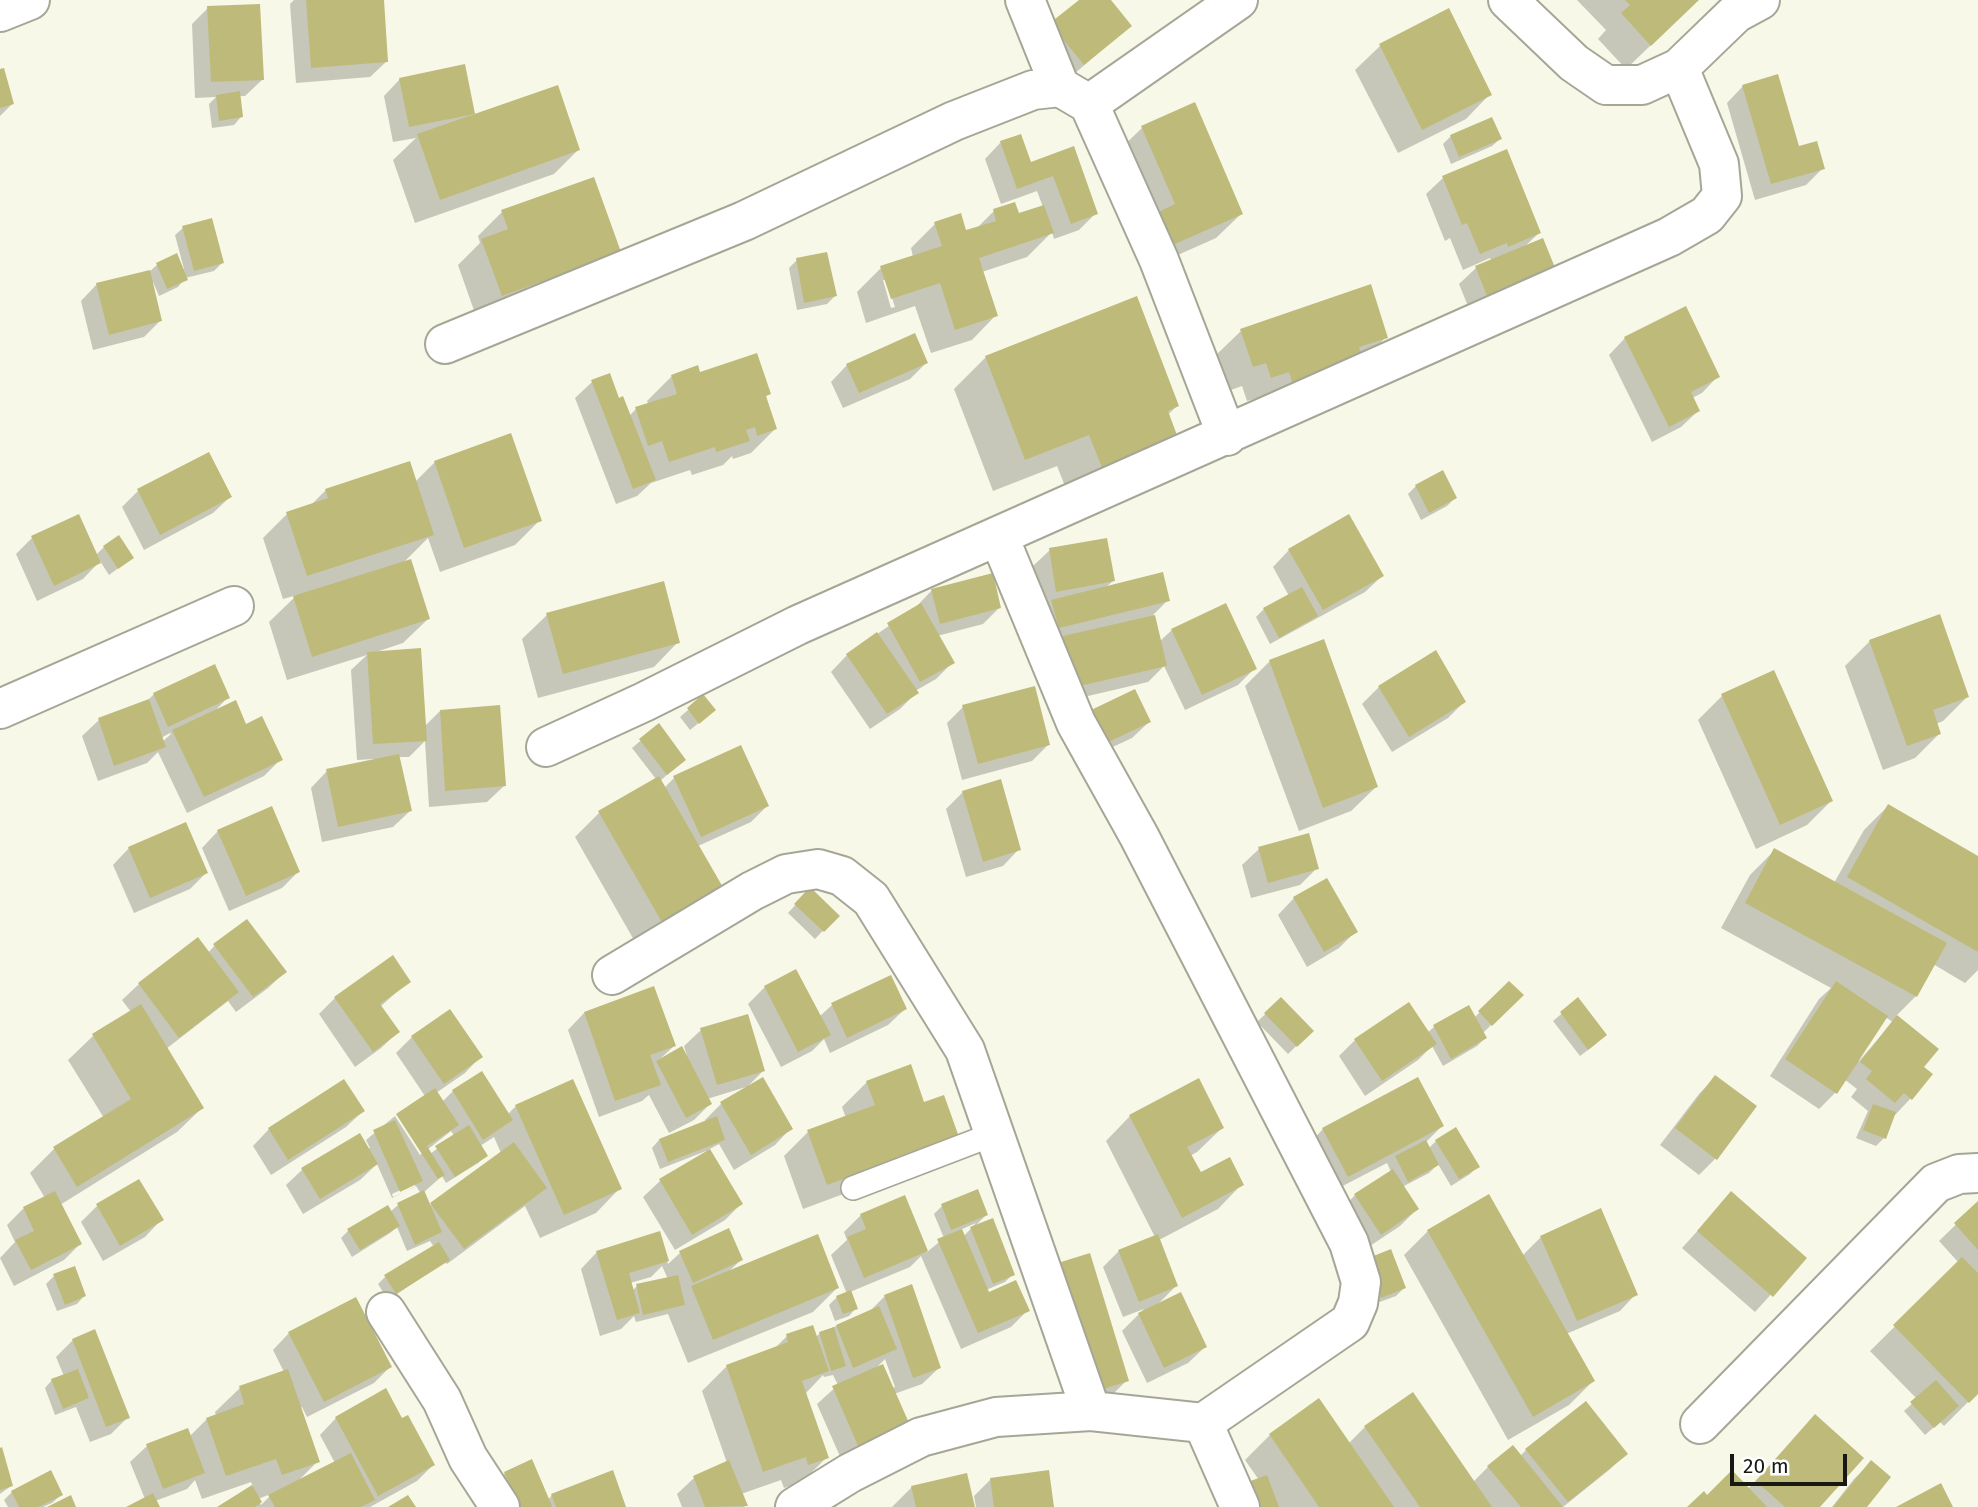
<!DOCTYPE html>
<html>
<head>
<meta charset="utf-8">
<style>
  body { margin:0 }
  #map { position:relative; width:1978px; height:1507px; overflow:hidden; background:#f8f8e8; font-family:"Fira Sans",sans-serif }
  canvas { display:block }
  .scale { position:absolute; left:1730px; top:1454px; width:117px; height:32px; box-sizing:border-box; border:4px solid #191913; border-top:0; padding-left:9px; font-size:21px; line-height:24px; white-space:nowrap; color:#191913; -webkit-text-stroke:5px #fff; paint-order:stroke }
</style>
</head>
<body>
<div id="map">
<canvas width="1978" height="1507"></canvas>
<div class="scale">20 m</div>
</div>
<script>
const c = document.querySelector('canvas').getContext('2d');
c.lineJoin = 'round';
function paint(path, color) {
  c.fillStyle = color;
  c.fill(path, 'evenodd');
}
function toPath(rows) {
  const path = new Path2D();
  for (const r of rows) {
    path.moveTo(r[0], r[1]);
    for (let i = 2; i < r.length; i += 2) path.lineTo(r[i], r[i + 1]);
  }
  return path;
}
function stroke(path, color, width, dash) {
  c.strokeStyle = color;
  c.lineWidth = width;
  c.lineCap = dash ? 'butt' : 'round';
  c.setLineDash(dash || []);
  c.stroke(path);
}
const shadow = toPath([
  [294,0,382,0,387,61,370,77,296,83,290,4],
  [1082,0,1109,0,1130,26,1067,80,1035,41],
  [1577,0,1698,0,1626,69,1598,39,1606,30],
  [208,8,262,80,245,96,239,96,241,117,234,125,212,128,209,104,216,97,195,98,192,24],
  [1380,46,1490,94,1466,119,1398,153,1355,70],
  [0,71,12,104,0,116],
  [400,79,473,113,468,118,578,150,554,174,415,223,393,160,416,138,393,142,384,96],
  [1743,86,1798,148,1823,168,1806,185,1755,200,1727,103],
  [1194,105,1241,214,1216,238,1144,270,1117,152,1142,128],
  [1451,136,1500,139,1492,146,1451,164,1443,144],
  [1001,142,1030,164,1073,148,1096,213,1079,230,1054,239,1052,232,1027,257,982,272,996,315,972,340,931,353,915,306,866,323,857,292,881,268,913,257,911,248,935,224,965,232,976,229,994,211,1018,215,1043,207,1037,191,1001,204,985,159],
  [883,280,886,280,895,307,891,308],
  [1506,152,1539,233,1523,248,1556,274,1470,311,1459,284,1476,268,1492,261,1490,258,1463,270,1450,238,1445,241,1426,194,1443,178],
  [502,212,619,252,477,319,458,265,480,243,478,236],
  [183,228,222,263,214,271,185,278,178,287,159,296,153,282,151,283,160,321,144,337,93,350,81,301,97,284,149,272,157,265,176,255,182,269,184,269,175,235],
  [797,260,835,296,827,304,797,310,789,268],
  [1241,331,1386,337,1362,362,1270,414,1265,396,1247,401,1242,386,1228,391,1216,355],
  [1625,338,1718,376,1702,393,1692,398,1698,411,1681,427,1652,442,1609,355],
  [986,357,1177,406,1073,506,1057,466,993,491,954,389],
  [926,363,910,379,843,408,831,382,847,365],
  [699,375,769,394,765,397,775,429,751,453,733,459,732,456,723,465,692,475,690,470,651,483,637,496,616,504,575,398,592,382,618,400,629,416,636,409,649,405,647,401,672,376],
  [435,462,540,520,515,545,440,572,428,538,403,563,428,619,403,643,376,652,424,727,440,711,504,786,487,802,429,807,425,741,409,757,398,757,410,811,393,827,322,842,311,788,327,771,374,761,374,759,357,760,351,670,367,655,287,680,269,622,297,595,283,599,263,538,287,514,309,507,326,490,415,482],
  [1416,486,1455,498,1447,506,1421,520,1408,494],
  [138,491,230,497,213,513,144,550,122,507],
  [32,538,96,555,104,547,132,558,109,575,100,561,83,579,37,601,16,554],
  [1050,550,1113,581,1105,588,1168,600,1153,615,1159,642,1172,630,1226,605,1255,668,1238,685,1185,710,1164,666,1148,682,1058,703,1047,654,1063,638,1043,644,1040,608,1033,566],
  [1289,550,1382,576,1365,592,1270,644,1256,617,1264,609,1289,596,1273,567],
  [932,590,999,608,983,624,937,636,953,662,936,679,915,691,916,693,900,709,870,729,831,672,847,655,916,607],
  [547,615,678,642,654,667,538,698,522,639],
  [1870,641,1967,697,1943,721,1936,724,1939,734,1915,758,1883,770,1845,666],
  [1435,653,1464,702,1448,718,1392,752,1362,704,1379,687],
  [1270,661,1376,787,1351,811,1299,831,1245,686],
  [154,694,228,697,214,712,245,726,281,759,264,776,187,813,158,752,147,763,98,781,82,736,99,720,145,703],
  [170,733,171,734,162,742,161,738],
  [1722,696,1831,801,1807,825,1756,849,1698,720],
  [703,697,706,717,690,730,680,717],
  [963,707,1049,744,1032,761,962,780,947,723],
  [1149,722,1132,738,1087,759,1074,729],
  [659,725,676,767,660,781,664,788,674,778,767,806,751,822,698,846,646,961,575,837,599,813,656,779,632,748],
  [963,792,1019,849,1003,866,966,877,946,809],
  [1888,806,1978,858,1978,970,1965,983,1933,964,1916,996,1896,1016,1936,1050,1922,1067,1911,1098,1895,1115,1893,1113,1884,1138,1876,1146,1856,1138,1868,1111,1851,1097,1857,1089,1844,1079,1836,1092,1819,1109,1770,1076,1819,999,1831,988,1721,928,1750,875,1774,851,1834,883,1864,830],
  [1885,1017,1893,1022,1859,1061,1857,1059],
  [218,831,298,872,282,888,229,911,202,848],
  [129,848,206,873,190,889,134,913,113,865],
  [1259,849,1317,868,1300,885,1251,898,1242,865],
  [810,889,837,916,815,939,788,913],
  [1294,898,1355,932,1339,948,1307,967,1278,915],
  [214,946,285,972,268,988,236,1012,228,1001,166,1049,202,1108,177,1132,60,1205,80,1244,64,1260,14,1286,0,1258,15,1242,7,1225,24,1208,45,1198,30,1173,54,1149,104,1118,68,1060,93,1036,131,1012,122,1000,139,984,208,953],
  [409,981,380,1007,398,1032,381,1048,355,1067,319,1014,335,998],
  [1509,983,1521,995,1483,1033,1485,1038,1477,1046,1443,1066,1432,1046,1418,1060,1365,1096,1339,1056,1355,1040,1427,1033,1434,1027,1468,1008,1474,1018],
  [765,987,819,1017,832,1005,905,1009,888,1025,830,1053,824,1039,812,1051,781,1067,748,1004],
  [1281,999,1312,1031,1288,1054,1257,1022],
  [1578,1000,1597,1043,1580,1056,1553,1021],
  [584,1013,674,1046,660,1059,687,1056,684,1046,701,1030,763,1071,748,1086,791,1128,775,1145,734,1170,719,1144,708,1150,741,1204,725,1220,675,1250,643,1197,660,1181,707,1152,706,1151,660,1169,652,1148,659,1140,706,1122,705,1120,721,1104,746,1087,707,1099,710,1104,694,1120,669,1133,649,1095,642,1101,599,1117,568,1030],
  [412,1037,481,1056,465,1073,436,1093,442,1102,453,1091,482,1073,508,1114,516,1106,620,1188,596,1213,540,1238,525,1206,447,1264,445,1262,388,1300,378,1284,385,1277,434,1247,430,1241,407,1251,397,1227,390,1233,352,1257,341,1238,348,1231,390,1212,398,1205,421,1194,416,1186,392,1198,377,1164,360,1180,303,1214,286,1185,303,1169,370,1148,366,1140,395,1116,420,1155,423,1152,425,1096,396,1053],
  [451,1131,454,1136,430,1154,427,1150],
  [494,1137,501,1153,429,1206,423,1193,442,1176,446,1183,478,1163,486,1156,480,1146],
  [415,1183,415,1187,393,1197,392,1194],
  [1715,1077,1716,1158,1699,1175,1660,1145,1699,1094],
  [867,1082,932,1161,803,1209,784,1156,808,1132,846,1118,842,1107],
  [363,1111,346,1127,271,1175,253,1146,269,1129],
  [1130,1116,1222,1128,1197,1152,1190,1156,1200,1174,1242,1184,1218,1209,1159,1240,1176,1286,1158,1304,1205,1347,1188,1363,1147,1383,1122,1331,1144,1309,1123,1317,1103,1267,1119,1251,1155,1237,1106,1141],
  [1442,1126,1425,1143,1428,1149,1436,1141,1478,1166,1470,1174,1451,1186,1438,1164,1429,1173,1402,1187,1417,1209,1400,1226,1364,1250,1339,1212,1355,1195,1391,1172,1387,1163,1331,1192,1307,1146,1323,1129],
  [1731,1194,1804,1258,1755,1312,1682,1248],
  [904,1197,927,1252,944,1238,934,1214,942,1206,986,1215,973,1228,1013,1274,1005,1282,986,1290,988,1295,1028,1310,1011,1327,961,1349,921,1256,910,1267,850,1292,856,1308,849,1316,835,1321,829,1305,837,1297,847,1294,831,1255,847,1240,844,1232,861,1215],
  [976,1223,963,1237,960,1230],
  [1978,1203,1978,1392,1944,1426,1940,1422,1925,1435,1904,1411,1917,1399,1870,1351,1959,1263,1939,1241],
  [97,1206,161,1220,145,1237,103,1261,81,1222],
  [1428,1231,1522,1256,1541,1237,1636,1294,1620,1311,1566,1334,1593,1381,1569,1405,1508,1440,1404,1255],
  [659,1234,668,1264,680,1253,741,1260,727,1273,837,1288,813,1312,688,1363,668,1314,636,1322,634,1316,621,1329,600,1336,581,1269,597,1252],
  [662,1266,668,1279,637,1286,632,1291,630,1283,651,1277],
  [1062,1264,1127,1380,1110,1397,1083,1405,1046,1280],
  [1360,1268,1404,1288,1396,1296,1374,1304],
  [54,1276,84,1296,77,1304,57,1311,46,1284],
  [885,1296,939,1368,922,1384,894,1394,846,1470,817,1404,838,1385,833,1375,824,1377,823,1375,805,1394,827,1457,802,1482,784,1488,781,1480,741,1494,746,1505,744,1507,682,1507,677,1494,694,1478,727,1463,702,1391,727,1366,773,1350,787,1336,815,1338,820,1333,869,1312],
  [885,1359,895,1387,892,1388,875,1369],
  [289,1333,390,1367,374,1383,307,1417,302,1407,300,1408,318,1461,299,1480,335,1463,320,1435,336,1418,402,1420,433,1465,417,1481,370,1507,220,1507,253,1487,251,1482,202,1499,195,1480,187,1489,155,1501,158,1507,130,1507,145,1499,130,1462,147,1446,189,1437,207,1419,216,1416,215,1412,240,1388,284,1372,273,1350],
  [273,1493,261,1505,258,1499],
  [73,1340,128,1417,111,1434,90,1442,76,1407,55,1415,45,1388,52,1380,64,1376,56,1357],
  [1319,1401,1348,1444,1365,1427,1473,1482,1488,1467,1520,1456,1526,1450,1626,1454,1609,1470,1563,1507,1243,1507,1259,1480,1245,1460,1270,1435],
  [1799,1433,1818,1507,1690,1507,1707,1497,1748,1489],
  [0,1449,11,1486,0,1494],
  [1871,1462,1864,1507,1832,1507,1854,1479],
  [505,1473,548,1500,552,1495,624,1507,509,1507,497,1481],
  [991,1479,1052,1507,976,1507,974,1496],
  [912,1487,973,1507,892,1507],
  [12,1492,61,1495,52,1503,43,1507,8,1507,4,1500]
]);
const building = toPath([
  [306,0,384,0,388,62,311,68],
  [1079,0,1111,0,1132,26,1084,65,1050,23],
  [1625,0,1699,0,1651,46,1621,13,1630,5],
  [260,4,264,80,211,82,207,6],
  [1449,8,1492,95,1422,130,1379,44],
  [465,64,475,114,409,127,399,78],
  [4,68,14,104,0,108,0,69],
  [1778,74,1799,146,1817,141,1825,169,1771,184,1742,85],
  [558,85,580,150,440,200,417,134],
  [240,91,243,117,219,121,216,95],
  [1195,102,1243,214,1168,247,1154,214,1175,204,1141,126],
  [1492,117,1502,139,1459,157,1450,135],
  [1021,134,1031,162,1074,146,1098,214,1071,224,1053,176,1017,189,1000,141],
  [1507,149,1541,233,1508,247,1507,243,1480,254,1467,223,1462,225,1442,176],
  [594,177,621,252,502,296,481,239,508,229,501,210],
  [1015,202,1019,213,1044,205,1054,233,979,258,998,316,955,330,940,283,891,299,880,266,942,246,934,222,961,213,966,230,996,221,993,209],
  [212,218,224,263,194,271,182,226],
  [1543,238,1558,275,1513,293,1510,286,1487,296,1475,266],
  [827,252,837,296,804,303,796,258],
  [177,253,188,280,167,289,156,263],
  [150,270,162,321,109,335,96,283],
  [1371,284,1388,338,1359,347,1365,367,1295,391,1289,372,1271,378,1266,363,1253,367,1240,329],
  [1137,296,1179,406,1168,411,1181,446,1105,475,1089,435,1025,460,985,356],
  [1686,306,1720,377,1691,392,1700,411,1669,427,1624,337],
  [915,333,928,363,859,393,846,364],
  [757,353,771,394,766,396,777,429,757,436,755,427,746,430,750,441,716,452,715,447,669,462,662,441,648,446,635,407,677,394,671,375,698,365,700,372],
  [610,373,619,398,623,396,656,480,633,489,591,380],
  [511,433,542,521,464,548,434,461],
  [209,452,232,497,160,535,137,489],
  [410,461,434,535,307,576,286,512,328,498,325,489],
  [1443,470,1457,498,1429,513,1415,485],
  [79,514,101,563,54,586,31,536],
  [1349,514,1384,576,1323,610,1288,549],
  [119,535,134,558,118,569,103,546],
  [1107,538,1115,581,1056,592,1049,548],
  [411,559,430,619,312,657,293,596],
  [1163,572,1170,601,1059,628,1051,600],
  [993,573,1001,608,940,624,931,589],
  [664,581,680,643,563,674,546,613],
  [1302,587,1318,616,1279,638,1263,608],
  [921,603,955,663,920,682,887,623],
  [1226,603,1257,669,1202,695,1171,629],
  [1940,614,1969,697,1933,710,1941,734,1907,746,1869,640],
  [1155,615,1167,666,1075,687,1063,636],
  [877,632,919,693,887,714,846,654],
  [1324,639,1378,787,1323,808,1269,660],
  [421,648,427,741,373,744,367,652],
  [1436,650,1466,702,1409,737,1378,686],
  [215,664,230,698,168,727,153,693],
  [1774,670,1833,801,1780,825,1721,694],
  [1035,686,1050,745,978,764,962,705],
  [1135,689,1151,722,1104,744,1089,711],
  [703,694,716,710,699,724,687,708],
  [149,699,166,747,114,766,98,718],
  [236,700,246,724,262,716,283,760,204,797,172,730],
  [500,705,506,786,445,791,440,710],
  [659,723,686,760,667,775,639,739],
  [741,745,769,806,701,837,673,776],
  [399,754,412,811,338,827,326,769],
  [659,776,732,903,671,938,598,811],
  [1001,779,1021,850,983,862,962,791],
  [1888,804,1978,856,1978,952,1847,877],
  [272,806,300,872,246,896,217,830],
  [186,822,208,873,150,898,128,847],
  [1309,833,1319,869,1268,883,1258,847],
  [1774,848,1947,943,1917,997,1745,903],
  [1327,878,1358,932,1324,952,1293,897],
  [810,887,840,916,824,932,794,904],
  [247,919,287,972,253,997,213,944],
  [198,937,239,992,179,1038,138,983],
  [393,955,411,982,380,1004,400,1032,373,1052,334,997],
  [796,969,831,1035,798,1052,764,986],
  [891,975,907,1009,847,1038,831,1003],
  [1509,981,1524,995,1492,1026,1478,1011],
  [1836,981,1888,1016,1837,1094,1785,1059],
  [654,986,676,1046,650,1055,661,1085,615,1101,584,1012],
  [1281,997,1314,1031,1297,1047,1264,1013],
  [1578,997,1607,1035,1588,1050,1560,1012],
  [1409,1002,1437,1044,1382,1081,1354,1039],
  [141,1004,204,1108,77,1187,53,1147,131,1099,92,1034],
  [1469,1005,1487,1038,1451,1059,1433,1025],
  [450,1009,483,1057,444,1084,411,1036],
  [748,1014,765,1071,717,1085,700,1028],
  [1897,1015,1939,1049,1924,1067,1933,1074,1912,1100,1904,1093,1895,1103,1866,1079,1872,1071,1860,1062],
  [682,1046,712,1104,686,1118,656,1061],
  [911,1064,924,1102,944,1095,959,1137,827,1185,807,1130,875,1105,866,1081],
  [482,1071,513,1120,483,1140,452,1090],
  [1715,1075,1757,1106,1717,1160,1675,1128],
  [763,1077,793,1129,751,1155,720,1102],
  [1418,1077,1444,1126,1348,1177,1322,1128],
  [1199,1078,1224,1128,1187,1147,1201,1172,1230,1157,1244,1185,1182,1218,1129,1115],
  [344,1079,365,1111,288,1160,268,1128],
  [573,1079,622,1189,564,1215,515,1105],
  [435,1088,459,1125,427,1146,445,1175,438,1179,396,1114],
  [1873,1104,1896,1112,1886,1139,1863,1130],
  [717,1116,725,1140,668,1162,659,1139],
  [395,1120,423,1181,400,1192,373,1130],
  [469,1125,488,1156,455,1177,435,1146],
  [1456,1127,1480,1167,1459,1179,1435,1140],
  [360,1133,378,1164,320,1199,301,1168],
  [1426,1140,1439,1165,1408,1182,1395,1156],
  [514,1142,547,1188,464,1249,430,1203],
  [710,1149,743,1204,692,1235,659,1179],
  [1393,1169,1419,1209,1381,1235,1354,1194],
  [139,1179,164,1220,120,1246,96,1204],
  [978,1189,988,1215,951,1230,941,1204],
  [424,1190,442,1232,415,1245,397,1203],
  [55,1191,82,1244,31,1270,15,1240,34,1231,23,1207],
  [1731,1191,1807,1258,1773,1297,1697,1231],
  [1489,1194,1595,1381,1533,1417,1427,1230],
  [905,1195,928,1251,864,1278,847,1237,866,1229,860,1214],
  [1978,1201,1978,1250,1954,1223],
  [388,1205,400,1226,360,1250,347,1229],
  [1601,1208,1638,1295,1577,1321,1540,1236],
  [993,1218,1015,1275,993,1284,970,1227],
  [729,1228,743,1260,693,1283,679,1251],
  [962,1229,989,1292,1016,1280,1030,1311,978,1333,937,1239],
  [660,1231,669,1261,629,1273,640,1313,617,1320,596,1251],
  [818,1234,839,1288,713,1340,691,1286],
  [1158,1234,1178,1286,1139,1302,1118,1250],
  [439,1242,450,1260,396,1294,384,1275],
  [1391,1249,1406,1288,1381,1298,1366,1259],
  [1090,1253,1129,1381,1100,1390,1061,1262],
  [1962,1257,1978,1273,1978,1394,1969,1403,1893,1325],
  [75,1266,86,1296,65,1305,53,1274],
  [678,1275,685,1305,643,1315,636,1284],
  [912,1284,941,1368,913,1378,884,1295],
  [851,1290,858,1309,843,1314,836,1296],
  [1181,1292,1207,1347,1164,1368,1138,1313],
  [356,1297,392,1367,324,1402,288,1332],
  [879,1306,897,1349,853,1368,836,1325],
  [813,1325,829,1371,802,1381,829,1458,808,1465,806,1457,763,1472,726,1365,788,1342,786,1334],
  [834,1327,846,1366,831,1371,819,1332],
  [95,1329,130,1418,106,1427,72,1339],
  [883,1364,913,1432,862,1455,832,1386],
  [78,1369,89,1398,63,1409,51,1379],
  [288,1369,320,1462,282,1475,276,1459,226,1476,206,1418,244,1404,239,1386],
  [1936,1380,1959,1406,1934,1428,1910,1402],
  [386,1388,402,1418,408,1415,435,1465,378,1496,335,1417],
  [1413,1392,1492,1507,1420,1507,1364,1426],
  [1319,1398,1394,1507,1319,1507,1269,1434],
  [1586,1401,1628,1454,1568,1502,1525,1449],
  [1815,1414,1864,1458,1820,1507,1785,1507,1756,1481],
  [188,1428,205,1473,163,1489,146,1444],
  [1513,1445,1563,1507,1521,1507,1487,1466],
  [2,1447,13,1486,0,1490,0,1448],
  [351,1453,375,1500,361,1507,275,1507,268,1495],
  [532,1459,552,1506,551,1507,520,1507,504,1472],
  [729,1460,748,1506,705,1507,693,1476],
  [1871,1460,1891,1477,1867,1507,1833,1507],
  [51,1470,63,1495,38,1507,19,1507,11,1491],
  [613,1470,626,1507,556,1507,551,1494],
  [1049,1470,1054,1507,994,1507,990,1478],
  [1732,1470,1767,1507,1687,1507,1704,1491,1707,1495],
  [967,1473,975,1507,916,1507,911,1486],
  [1267,1475,1279,1507,1254,1507,1245,1483],
  [1941,1483,1953,1507,1896,1507],
  [252,1485,262,1502,255,1507,217,1507],
  [153,1493,160,1507,126,1507],
  [71,1495,76,1507,47,1507],
  [408,1495,416,1507,388,1507]
]);
const service = toPath([
  [853,1188,994,1134]
]);
const minor = toPath([
  [1025,0,1060,87],
  [1508,0,1574,63,1606,85,1642,85,1679,68,1736,13,1760,0],
  [0,12,30,0],
  [1089,104,1238,0],
  [445,344,744,221,954,121,1033,90,1060,87,1089,104,1159,260,1227,436],
  [0,709,234,606],
  [546,747,644,702,798,625,1669,237,1707,215,1722,196,1719,164,1679,68],
  [612,975,752,891,786,874,818,869,842,876,871,899,965,1050,1091,1411],
  [386,1312,442,1400,468,1458,500,1507],
  [1203,1423,1240,1507],
  [1700,1424,1936,1183,1959,1174,1978,1173],
  [795,1507,850,1473,921,1437,996,1417,1091,1411,1203,1423,1350,1322,1358,1303,1361,1282,1349,1243,1139,836,1076,723,999,537]
]);
paint(shadow, '#0003');
paint(building, '#bdba7a');
stroke(service, '#a6a697', 26);
stroke(minor, '#a6a697', 42);
stroke(service, '#fff', 23);
stroke(minor, '#fff', 38);
</script>
</body>
</html>
